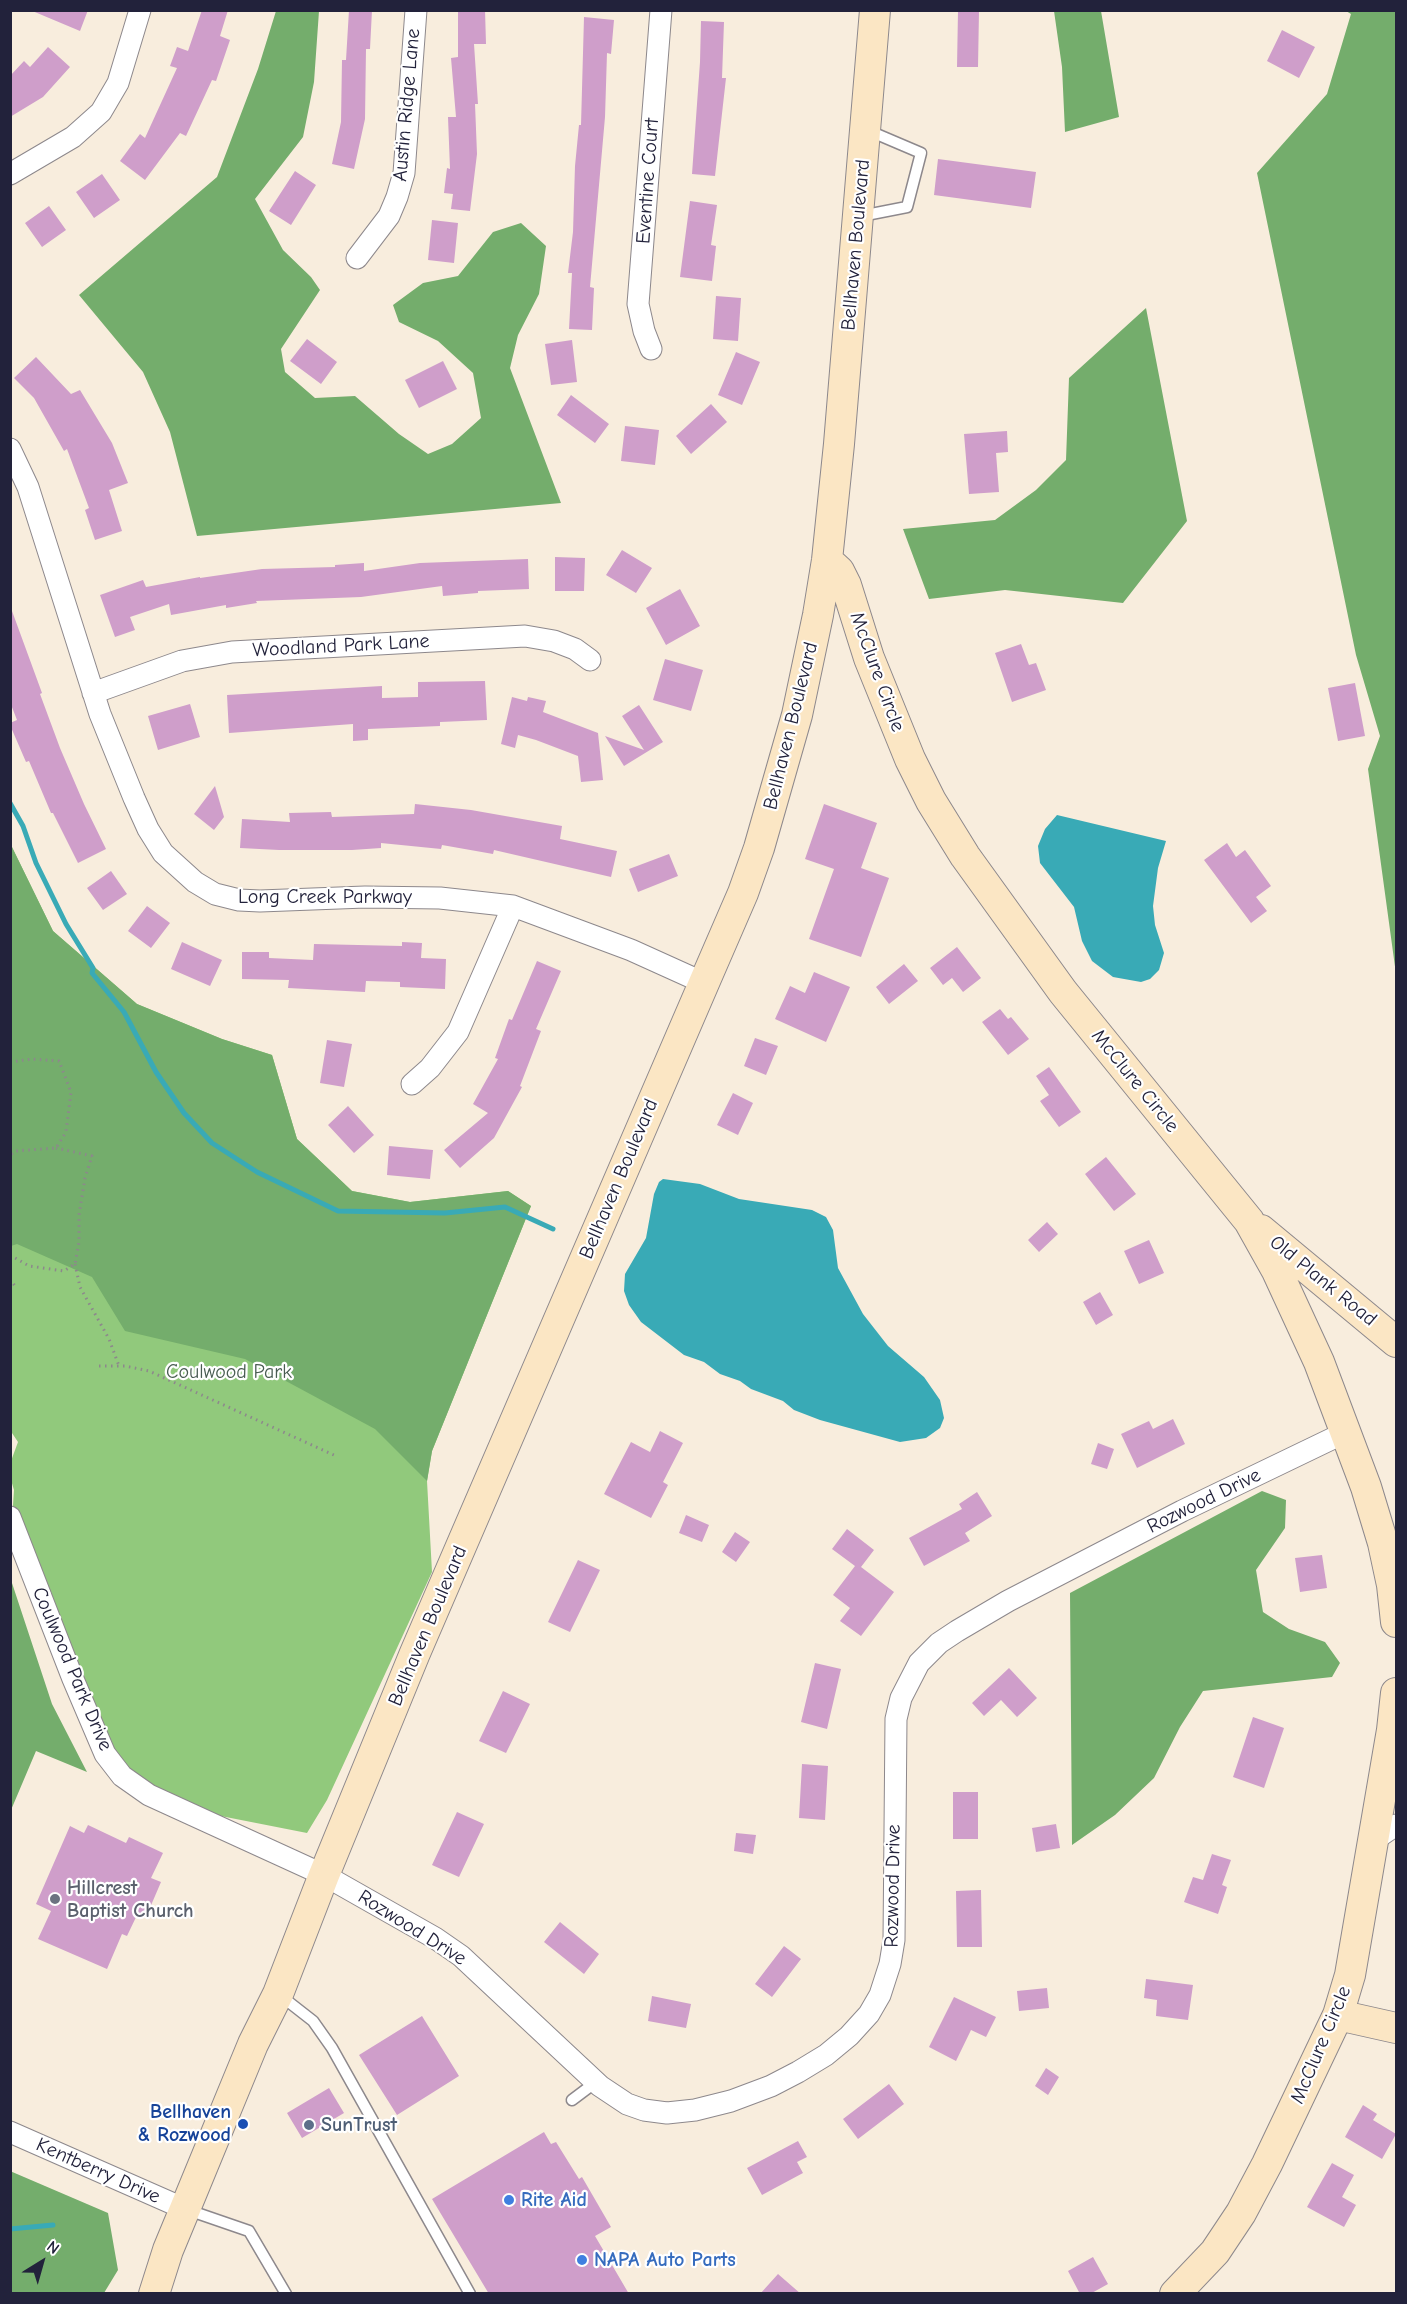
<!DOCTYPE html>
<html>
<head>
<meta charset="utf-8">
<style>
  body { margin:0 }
  #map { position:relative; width:1407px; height:2304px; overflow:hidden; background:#f8eddd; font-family:"Comic Neue",sans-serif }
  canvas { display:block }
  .frame { position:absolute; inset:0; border:12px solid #22223b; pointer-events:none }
  .north { position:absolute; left:12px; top:2232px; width:60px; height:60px; -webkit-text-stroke:4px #fff; paint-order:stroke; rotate:37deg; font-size:16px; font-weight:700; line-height:24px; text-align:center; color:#22223b }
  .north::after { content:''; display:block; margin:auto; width:21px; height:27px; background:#22223b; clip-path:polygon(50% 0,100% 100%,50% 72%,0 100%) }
</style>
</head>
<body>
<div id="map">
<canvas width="1407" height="2304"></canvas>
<div class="frame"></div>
<div class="north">N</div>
</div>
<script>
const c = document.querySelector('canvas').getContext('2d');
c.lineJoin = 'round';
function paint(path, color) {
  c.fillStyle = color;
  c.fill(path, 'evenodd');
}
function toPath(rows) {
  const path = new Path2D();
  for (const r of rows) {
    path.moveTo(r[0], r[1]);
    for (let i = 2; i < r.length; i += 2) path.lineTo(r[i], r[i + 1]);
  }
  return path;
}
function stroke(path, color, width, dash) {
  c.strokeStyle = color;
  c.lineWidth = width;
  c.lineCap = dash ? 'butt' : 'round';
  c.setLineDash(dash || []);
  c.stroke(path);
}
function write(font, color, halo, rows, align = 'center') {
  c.font = font + ' "Comic Neue",sans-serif';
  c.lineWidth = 4.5;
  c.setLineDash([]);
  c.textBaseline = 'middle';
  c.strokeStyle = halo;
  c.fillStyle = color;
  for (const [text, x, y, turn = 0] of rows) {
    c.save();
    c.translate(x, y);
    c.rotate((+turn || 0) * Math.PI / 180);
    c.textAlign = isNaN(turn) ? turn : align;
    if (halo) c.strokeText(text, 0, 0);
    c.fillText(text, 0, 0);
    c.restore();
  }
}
const green = toPath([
  [10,843,53,931,137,1004,222,1039,272,1055,297,1139,352,1191,410,1202,508,1191,531,1206,432,1451,427,1481,432,1572,327,1800,307,1833,175,1807,122,1776,12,1520,14,1490,11,1480,11,1461,18,1442,10,1430]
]);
const forest = toPath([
  [276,11,319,11,314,82,303,137,255,199,283,250,311,277,320,290,281,349,285,372,315,398,355,396,399,434,428,454,452,444,481,418,473,373,438,341,399,322,393,305,423,283,458,276,493,232,521,223,546,246,539,294,518,335,510,368,561,503,197,536,170,432,143,372,79,295,217,177,258,69],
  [1054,11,1101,11,1119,117,1065,132,1062,67],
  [1346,11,1396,11,1396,974,1368,769,1380,736,1356,655,1257,173,1327,94,1351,14],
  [1146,308,1187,521,1123,603,1005,590,929,599,903,529,995,520,1036,490,1066,460,1069,378],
  [10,843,53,931,137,1004,222,1039,272,1055,297,1139,352,1191,410,1202,508,1191,531,1206,432,1451,427,1481,375,1429,245,1359,125,1331,92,1277,17,1244,11,1246],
  [1262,1491,1286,1500,1285,1528,1256,1570,1263,1612,1289,1629,1325,1642,1340,1663,1332,1677,1203,1691,1180,1727,1154,1778,1115,1815,1072,1845,1070,1593],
  [11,1580,52,1704,87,1772,36,1751,11,1810],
  [10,2171,108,2213,118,2270,104,2293,11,2293]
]);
const water = toPath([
  [1057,815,1166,841,1158,868,1153,906,1155,925,1164,953,1159,970,1150,979,1141,982,1113,977,1092,961,1082,941,1074,907,1040,863,1038,846,1045,829],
  [663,1179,700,1184,739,1199,812,1210,826,1217,833,1230,838,1268,863,1314,888,1346,924,1377,940,1400,944,1418,940,1428,926,1438,900,1442,820,1420,794,1410,783,1401,751,1389,740,1381,720,1374,704,1362,684,1355,641,1322,629,1305,624,1291,625,1274,646,1238,654,1194,659,1182]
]);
const stream = toPath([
  [10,803,23,826,36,863,66,924,93,968,92,973,124,1012,156,1072,184,1113,212,1143,257,1172,338,1211,445,1213,505,1207,553,1229],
  [10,2229,53,2225]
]);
const building = toPath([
  [30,10,88,10,80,31],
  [202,10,228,10,220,36,230,40,216,81,212,80,186,136,180,133,145,180,120,161,140,134,145,138,177,68,170,66,177,47,188,51],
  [349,10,372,10,370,49,366,49,365,119,354,169,332,164,341,122,342,60,346,60],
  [458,10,485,10,486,44,474,44,478,104,475,104,477,154,470,211,451,209,453,194,444,193,447,168,450,169,448,117,456,117,451,58,458,57],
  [958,11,979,11,978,67,957,67],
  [584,17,614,20,611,54,607,53,605,117,590,287,594,288,592,330,569,329,572,273,568,273,573,232,575,166,579,125,581,125],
  [701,21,724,22,722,78,726,78,715,176,692,174,700,62],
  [1282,30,1315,47,1299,78,1267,61],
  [48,47,70,67,43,97,10,117,10,76,24,61,30,67],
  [938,159,1036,172,1031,208,934,195],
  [295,171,316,185,291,225,269,211],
  [102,174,120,200,94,218,76,192],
  [690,201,717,205,711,245,716,246,712,281,680,277],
  [49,206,66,230,42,247,25,223],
  [432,220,458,223,454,263,428,260],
  [716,296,741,298,738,341,713,339],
  [307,339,337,362,321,384,290,361],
  [572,340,577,382,551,385,545,344],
  [736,352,760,362,742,405,718,395],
  [36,357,71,394,80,390,112,443,128,483,109,490,122,531,95,540,85,510,89,508,67,449,64,451,34,398,14,378],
  [443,361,457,389,419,408,405,380],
  [571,395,609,424,595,443,557,415],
  [711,404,727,422,691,454,676,436],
  [625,426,659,430,655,465,621,461],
  [1007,431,1008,452,996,453,999,492,969,494,964,434],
  [622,550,652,568,636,593,606,575],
  [555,557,585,558,584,591,555,591],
  [528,559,529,589,478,591,478,593,443,596,442,586,361,597,256,601,257,603,226,608,226,605,171,615,169,604,130,617,135,630,115,637,100,595,143,580,146,587,200,577,200,578,262,569,335,567,335,565,364,563,364,571,420,563],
  [680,589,700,626,666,645,646,608],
  [10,611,12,611,42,693,40,694,60,748,84,804,106,849,78,863,53,813,51,813,29,761,26,762,10,725,10,723,17,720,10,702],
  [1021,644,1029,665,1036,663,1046,690,1012,702,995,653],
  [665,659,703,670,691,711,653,700],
  [485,681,487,720,440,722,440,726,368,729,368,740,353,741,353,724,229,733,227,695,382,686,382,698,418,697,418,682],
  [1355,683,1365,736,1338,741,1328,688],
  [512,697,527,701,528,697,546,701,543,712,598,733,603,780,581,782,578,756,536,740,518,735,515,748,501,744],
  [190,704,200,737,158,750,148,716],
  [639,705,663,742,624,766,605,736,644,750,622,716],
  [215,786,224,817,214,830,194,814],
  [415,804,471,810,562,826,560,839,617,851,611,877,494,850,493,854,442,845,441,849,381,843,381,848,352,850,279,850,240,848,242,819,290,822,289,813,331,812,332,817,414,814],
  [824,804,877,823,861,868,889,878,861,957,809,939,834,869,805,859],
  [1227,843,1236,857,1245,850,1271,886,1256,897,1267,911,1251,923,1204,860],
  [669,854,678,876,638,892,629,869],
  [111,871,127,894,103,910,87,888],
  [147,906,170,923,151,948,128,931],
  [182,942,222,960,210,986,171,969],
  [402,942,422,943,421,958,446,959,445,989,400,987,400,982,366,981,365,992,288,988,289,980,242,979,242,952,269,952,269,958,313,960,314,944,402,946],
  [957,947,981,978,963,992,952,978,943,985,930,968],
  [537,961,561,971,536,1029,541,1031,520,1086,522,1087,494,1138,460,1168,444,1150,488,1113,473,1104,498,1059,495,1058,509,1019,512,1020],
  [904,964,918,981,889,1004,876,987],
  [814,972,850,987,826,1042,775,1019,790,986,805,993],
  [1000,1009,1008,1019,1011,1017,1029,1039,1008,1055,982,1022],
  [755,1038,778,1046,766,1075,744,1066],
  [327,1040,352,1044,344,1087,320,1083],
  [1049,1067,1081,1112,1059,1127,1040,1101,1049,1095,1036,1076],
  [733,1093,753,1103,738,1135,717,1125],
  [348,1106,374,1135,354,1153,328,1125],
  [389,1146,433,1150,430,1179,387,1175],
  [1106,1157,1136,1194,1114,1211,1085,1174],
  [1047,1222,1058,1234,1039,1252,1028,1240],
  [1149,1240,1164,1273,1139,1284,1124,1251],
  [1100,1292,1113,1315,1096,1325,1083,1302],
  [1173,1419,1185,1444,1137,1468,1121,1434,1149,1421,1153,1429],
  [660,1431,683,1443,663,1482,668,1485,651,1518,604,1494,631,1442,650,1452],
  [1098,1443,1114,1449,1107,1469,1091,1464],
  [977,1492,992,1516,965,1533,970,1541,924,1566,909,1538,962,1509,959,1504],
  [686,1515,709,1525,702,1542,679,1533],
  [847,1529,874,1550,861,1567,894,1592,861,1636,840,1621,850,1608,833,1595,855,1566,832,1549],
  [735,1532,750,1542,736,1562,722,1552],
  [1322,1555,1327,1588,1300,1592,1295,1558],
  [578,1560,600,1570,570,1632,548,1622],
  [815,1663,841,1669,827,1729,801,1722],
  [1009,1668,1037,1698,1017,1717,1001,1700,984,1716,972,1703],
  [503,1691,530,1704,506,1753,479,1741],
  [1253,1717,1284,1728,1264,1788,1233,1777],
  [802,1764,828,1766,825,1820,799,1818],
  [953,1792,978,1792,978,1839,953,1839],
  [457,1812,484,1824,459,1877,432,1865],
  [1056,1824,1060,1848,1036,1852,1032,1828],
  [88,1825,126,1843,129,1837,163,1853,151,1878,161,1882,146,1917,138,1913,127,1936,122,1934,107,1969,38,1939,51,1911,36,1904,70,1826,84,1833],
  [736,1833,756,1835,753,1854,734,1851],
  [1212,1854,1231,1860,1222,1885,1227,1887,1218,1914,1184,1902,1193,1877,1203,1880],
  [981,1890,982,1947,957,1947,956,1891],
  [560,1922,599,1954,584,1974,544,1942],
  [784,1946,801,1959,772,1997,755,1984],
  [1146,1979,1193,1985,1188,2020,1156,2016,1157,2000,1144,1998],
  [1047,1988,1049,2008,1019,2011,1017,1991],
  [652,1996,691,2004,686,2028,648,2021],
  [954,1997,996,2017,986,2037,971,2030,956,2061,929,2047],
  [422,2016,459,2076,397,2115,359,2055],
  [1046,2068,1059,2077,1048,2095,1035,2086],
  [889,2084,904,2104,858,2139,843,2119],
  [329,2088,344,2113,302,2138,287,2113],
  [1363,2105,1377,2114,1373,2120,1396,2134,1382,2159,1345,2137],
  [544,2132,551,2144,556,2142,579,2179,582,2177,611,2227,595,2236,629,2294,489,2294,432,2199],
  [798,2141,807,2157,797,2162,803,2173,762,2195,747,2168],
  [1332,2163,1354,2175,1342,2197,1356,2205,1344,2227,1307,2207],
  [1093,2257,1108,2284,1090,2294,1080,2294,1068,2271],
  [778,2274,801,2294,760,2294]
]);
const path = toPath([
  [10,1062,32,1059,59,1061,71,1092,66,1132,56,1148,15,1151,10,1155],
  [10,1255,29,1266,64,1271,75,1264,79,1242,79,1215,85,1178,92,1156,56,1148],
  [75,1264,80,1287,109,1339,119,1366],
  [10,1279,15,1286],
  [99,1366,125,1366,149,1371,336,1456]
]);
const lane = toPath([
  [861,216,907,207,921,153,867,130],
  [281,1996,313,2021,332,2048,470,2294],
  [572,2100,596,2082],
  [188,2210,249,2231,286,2294]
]);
const street = toPath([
  [10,174,73,137,101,112,118,83,140,10],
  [357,258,389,216,397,197,404,173,416,10],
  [651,349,644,331,638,304,661,10],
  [10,449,28,487,100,714,134,798,148,829,163,853,195,882,215,894,239,900,260,901,365,897,440,898,513,906,631,950,704,983],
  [93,693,182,661,232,652,525,636,554,641,575,649,590,660],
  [412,1084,430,1068,458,1032,513,906],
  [10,1517,73,1679,105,1754,122,1776,149,1795,324,1875,435,1938,461,1956,600,2086,627,2104,644,2110,667,2113,695,2110,731,2101,771,2086,798,2072,826,2055,849,2036,869,2014,880,1995,890,1964,894,1940,896,1719,901,1698,919,1663,939,1643,957,1631,1008,1601,1182,1511,1346,1432],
  [1374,1840,1396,1825],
  [10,2132,185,2209]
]);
const secondary = toPath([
  [827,560,839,571,846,585,869,658,910,759,931,801,965,856,1063,992,1249,1221,1277,1271,1319,1362,1366,1487,1383,1543,1392,1585,1396,1622],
  [1261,1230,1396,1342],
  [1338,2015,1396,2028],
  [154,2294,168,2250,185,2209,253,2044,278,1994,324,1875,415,1653,704,983,743,893,759,848,797,715,818,615,827,560,839,444,875,10],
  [1175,2294,1215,2252,1241,2213,1267,2164,1338,2015,1350,1975,1392,1730,1396,1693]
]);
const markers = [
  [55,1899,6,"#6b7280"],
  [243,2124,6,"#1a4fb4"],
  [309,2125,6,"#5c6f8a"],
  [509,2200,6,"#3f7fe0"],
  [582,2260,6,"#3f7fe0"]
];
const streetNames = [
  ["Austin Ridge Lane",407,105,-85],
  ["Eventine Court",648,181,-86],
  ["Bellhaven Boulevard",856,245,-85],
  ["Woodland Park Lane",341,646,-3],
  ["McClure Circle",877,672,70],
  ["Bellhaven Boulevard",791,726,-76],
  ["Long Creek Parkway",325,897],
  ["McClure Circle",1135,1081,51],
  ["Bellhaven Boulevard",619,1179,-67],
  ["Old Plank Road",1323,1281,39],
  ["Rozwood Drive",1204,1501,-26],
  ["Bellhaven Boulevard",428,1626,-67],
  ["Coulwood Park Drive",72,1669,67],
  ["Rozwood Drive",893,1886,-89],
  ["Rozwood Drive",412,1928,32],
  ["McClure Circle",1321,2045,-67],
  ["Kentberry Drive",98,2171,24]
];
const parkNames = [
  ["Coulwood Park",229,1372]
];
const worshipNames = [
  ["Hillcrest",67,1888],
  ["Baptist Church",67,1911]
];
const transitNames = [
  ["Bellhaven",231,2112],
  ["& Rozwood",231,2135]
];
const serviceNames = [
  ["SunTrust",321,2125]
];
const shopNames = [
  ["Rite Aid",521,2200],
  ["NAPA Auto Parts",594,2260]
];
paint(green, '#91c97c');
paint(forest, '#74ad6c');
paint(water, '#39aab6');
stroke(stream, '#39aab6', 5);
paint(building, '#cf9eca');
stroke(lane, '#8d888c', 13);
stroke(street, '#8d888c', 23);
stroke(secondary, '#8d888c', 32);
stroke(path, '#8d888c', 3, [1.5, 4.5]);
stroke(lane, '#fff', 10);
stroke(street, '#fff', 21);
stroke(secondary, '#fbe6c4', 30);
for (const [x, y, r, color] of markers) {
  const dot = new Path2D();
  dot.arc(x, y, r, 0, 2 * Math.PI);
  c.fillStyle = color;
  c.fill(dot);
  stroke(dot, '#fff', 2);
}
write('20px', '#22223b', '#fff', streetNames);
write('20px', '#495c52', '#fff', parkNames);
write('bold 20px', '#5b616d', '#fff', worshipNames, 'left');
write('bold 20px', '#164399', '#fff', transitNames, 'right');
write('bold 20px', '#4e5e75', '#fff', serviceNames, 'left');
write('bold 20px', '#366cbe', '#fff', shopNames, 'left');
</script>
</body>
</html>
